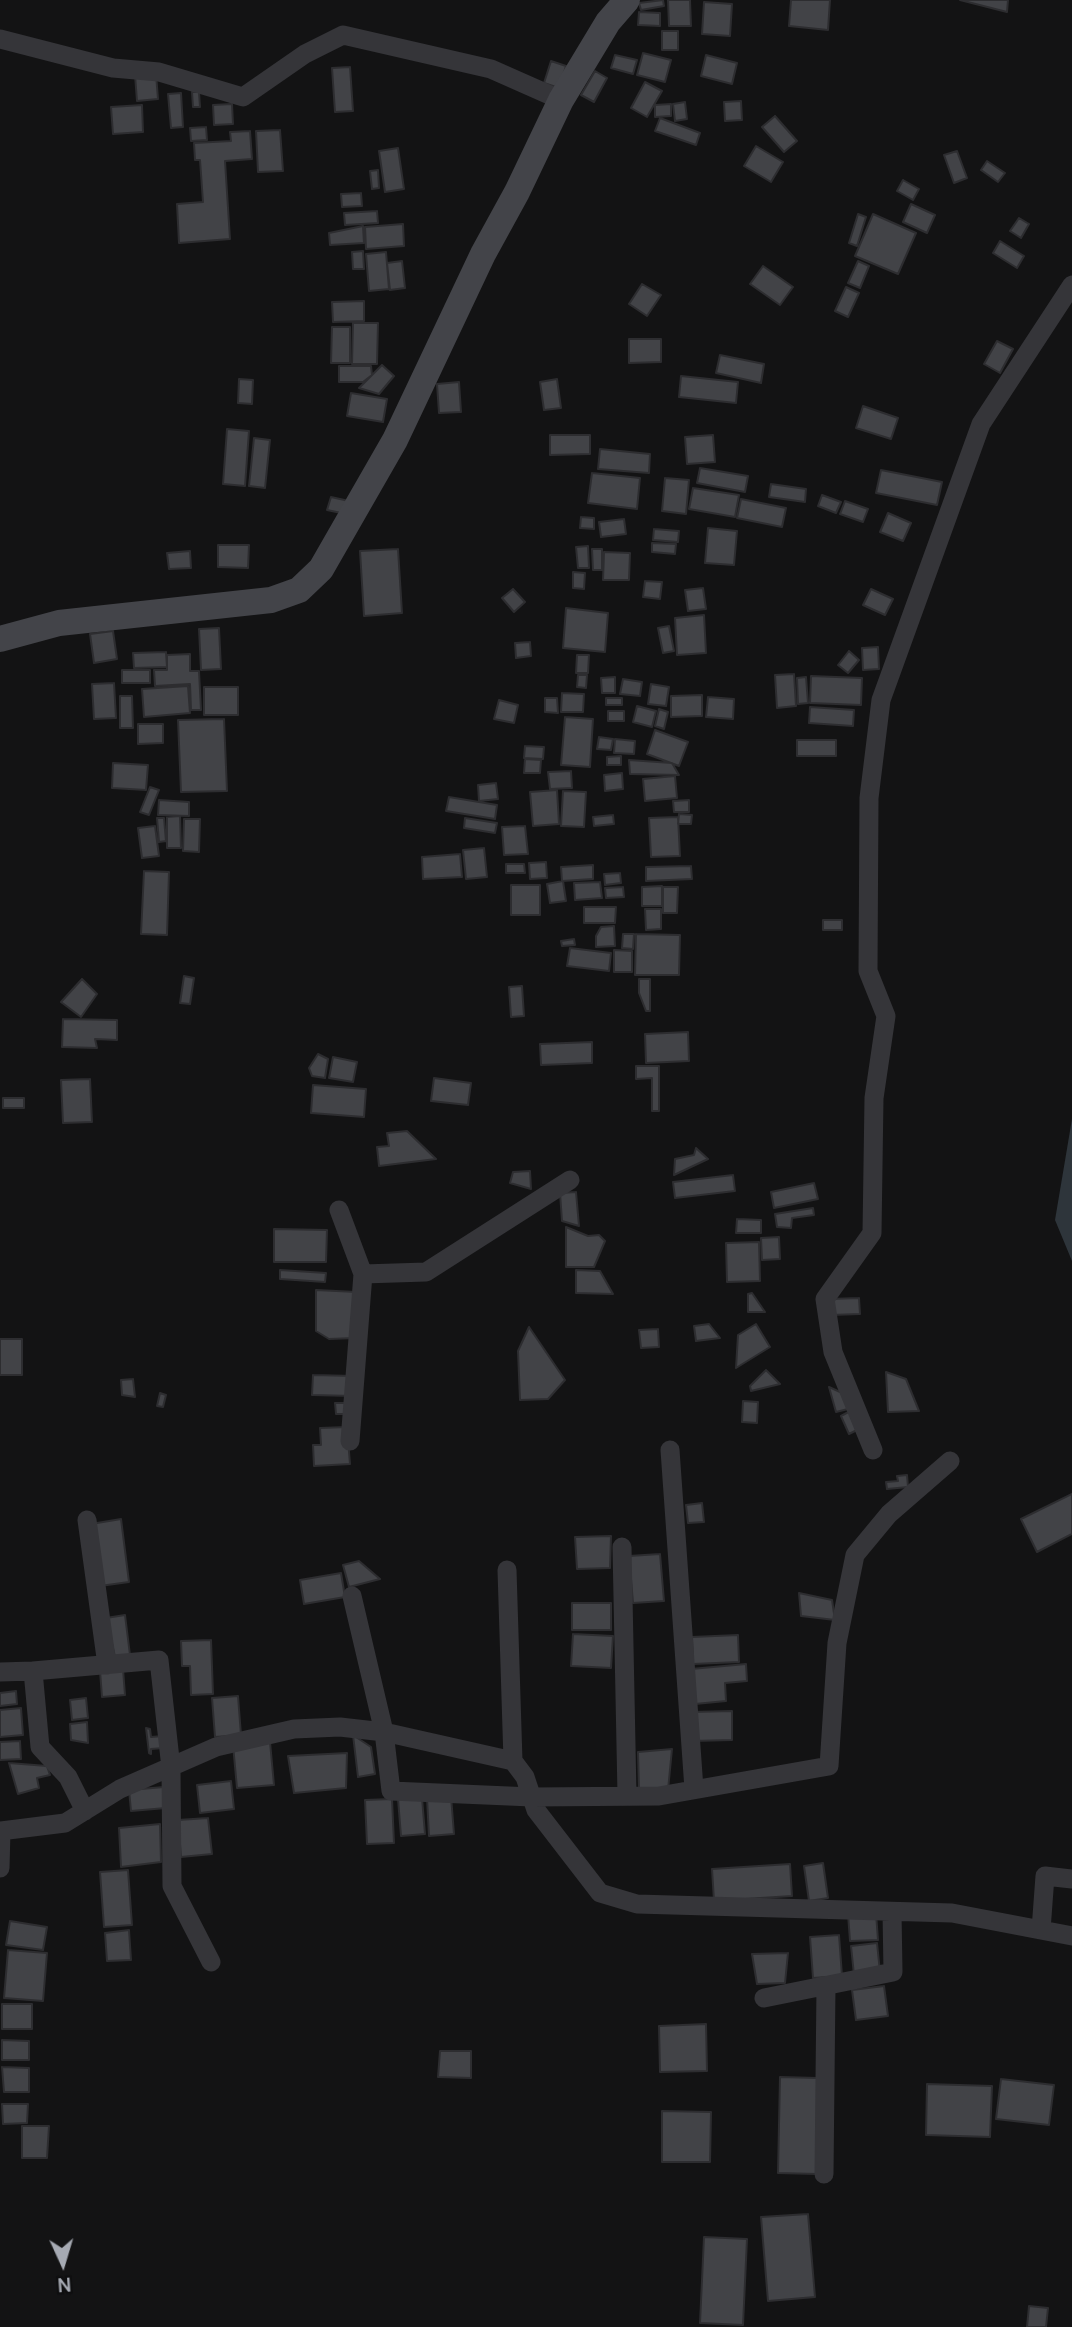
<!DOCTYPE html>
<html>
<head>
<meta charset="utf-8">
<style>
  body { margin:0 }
  #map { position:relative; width:1072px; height:2327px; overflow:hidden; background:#131314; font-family:Manrope,sans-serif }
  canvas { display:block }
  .north { position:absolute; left:28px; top:2229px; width:70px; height:70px; -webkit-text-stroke:5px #0e0e0f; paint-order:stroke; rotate:176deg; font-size:19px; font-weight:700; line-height:28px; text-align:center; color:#a6aab3 }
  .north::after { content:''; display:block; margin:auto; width:24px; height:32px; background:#a6aab3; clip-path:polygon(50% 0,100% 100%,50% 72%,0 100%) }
</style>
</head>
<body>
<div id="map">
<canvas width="1072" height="2327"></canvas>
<div class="north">N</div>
</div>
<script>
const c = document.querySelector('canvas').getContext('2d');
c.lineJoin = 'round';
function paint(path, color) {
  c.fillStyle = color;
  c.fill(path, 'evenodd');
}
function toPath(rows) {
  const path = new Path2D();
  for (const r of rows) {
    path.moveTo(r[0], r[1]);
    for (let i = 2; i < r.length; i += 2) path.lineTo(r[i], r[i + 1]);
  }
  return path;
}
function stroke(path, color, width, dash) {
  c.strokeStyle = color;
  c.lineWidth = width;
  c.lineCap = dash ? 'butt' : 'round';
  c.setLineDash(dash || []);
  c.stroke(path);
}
const water = toPath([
  [1072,1119,1072,1261,1055,1220]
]);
const building = toPath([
  [663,0,664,6,641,10,639,3,663,0],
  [668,0,690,0,691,26,669,26,668,0],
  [791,0,830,0,828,30,789,26,791,0],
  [960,0,1008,0,1007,12,960,0],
  [704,2,732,4,730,36,702,34,704,2],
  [639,12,660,13,660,26,638,25,639,12],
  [662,31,678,31,678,50,662,50,662,31],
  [643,53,671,60,665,82,637,75,643,53],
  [615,55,637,60,633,74,611,68,615,55],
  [706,55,737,63,732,84,701,76,706,55],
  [551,61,566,66,559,88,544,83,551,61],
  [350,67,353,111,335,112,332,68,350,67],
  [595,71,607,78,594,102,581,95,595,71],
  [156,74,158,99,137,101,135,75,156,74],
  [645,82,662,91,647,117,631,108,645,82],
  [192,92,199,92,200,107,193,107,192,92],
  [181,93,183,127,171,128,168,94,181,93],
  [741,101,742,120,725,121,724,102,741,101],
  [685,102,687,119,675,121,673,104,685,102],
  [232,104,233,124,214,125,213,105,232,104],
  [671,104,671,116,655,117,655,105,671,104],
  [142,105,143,132,113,134,111,107,142,105],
  [775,116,797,141,784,152,762,127,775,116],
  [660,118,700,133,696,145,655,131,660,118],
  [206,127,207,140,191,141,190,128,206,127],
  [280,130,283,171,258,172,256,131,280,130],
  [250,131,252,159,225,161,230,239,179,243,177,204,203,202,200,160,195,160,194,143,231,141,230,132,250,131],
  [756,146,783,162,771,182,744,166,756,146],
  [398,148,404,189,385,192,379,151,398,148],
  [957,151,967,178,954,183,944,155,957,151],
  [987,161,1005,173,998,182,981,170,987,161],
  [378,170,379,188,372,189,370,171,378,170],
  [903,180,919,189,913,200,897,191,903,180],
  [361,193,362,206,342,207,341,194,361,193],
  [911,204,935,215,927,233,903,222,911,204],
  [377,211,378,223,345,225,344,213,377,211],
  [858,214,866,217,857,246,849,243,858,214],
  [873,214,916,233,898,274,855,256,873,214],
  [1019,218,1029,224,1021,238,1010,231,1019,218],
  [403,224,404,246,366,249,365,227,403,224],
  [363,226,364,243,330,245,329,233,363,226],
  [1000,241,1024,256,1017,268,993,253,1000,241],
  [363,251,364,269,353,269,352,252,363,251],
  [386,252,389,289,369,291,366,254,386,252],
  [402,261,405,288,390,290,387,263,402,261],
  [858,261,869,266,860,288,848,283,858,261],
  [763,266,793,287,780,305,750,284,763,266],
  [642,284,661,295,647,316,629,304,642,284],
  [846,287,859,293,848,317,835,311,846,287],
  [364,301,364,321,333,322,332,302,364,301],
  [353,323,378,323,377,364,352,364,353,323],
  [332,327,350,327,350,363,331,363,332,327],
  [629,339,661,339,661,362,629,363,629,339],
  [997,341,1013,349,1000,373,984,364,997,341],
  [720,355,764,364,761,383,716,373,720,355],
  [382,365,394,376,379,394,359,388,382,365],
  [339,366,371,366,372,375,363,382,339,382,339,366],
  [681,376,738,382,736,403,679,397,681,376],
  [239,379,253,380,252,404,238,403,239,379],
  [557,379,561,408,544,410,540,382,557,379],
  [459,382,461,412,439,413,437,384,459,382],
  [351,393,387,399,383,422,347,416,351,393],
  [863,406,898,418,891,439,856,428,863,406],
  [227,429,249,431,245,486,223,484,227,429],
  [550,435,590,435,590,454,550,455,550,435],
  [713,435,715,462,687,464,685,437,713,435],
  [254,438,270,440,265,488,249,486,254,438],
  [600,449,650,454,649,473,598,469,600,449],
  [700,468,748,476,745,492,697,483,700,468],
  [881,470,942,482,937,505,876,493,881,470],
  [592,473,640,478,637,509,588,503,592,473],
  [665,478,689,480,686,514,662,511,665,478],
  [771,484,806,489,805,502,769,497,771,484],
  [693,488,739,495,735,517,689,509,693,488],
  [822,495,841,502,836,513,818,506,822,495],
  [331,497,349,501,346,514,327,510,331,497],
  [741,499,786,508,782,527,737,518,741,499],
  [845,501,868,509,863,522,840,514,845,501],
  [888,513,911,523,903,541,880,532,888,513],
  [581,517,594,518,594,529,580,528,581,517],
  [624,519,626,534,601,537,599,522,624,519],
  [708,528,737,531,734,565,705,563,708,528],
  [654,529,679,531,678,542,653,540,654,529],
  [652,543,676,544,675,554,652,552,652,543],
  [218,545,249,545,248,568,218,567,218,545],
  [588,546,589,568,578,568,576,547,588,546],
  [398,549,402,613,364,616,360,551,398,549],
  [592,549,602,549,602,570,593,570,592,549],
  [190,551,191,568,169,569,167,553,190,551],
  [604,552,630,553,629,580,603,580,604,552],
  [573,572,585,573,584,589,573,588,573,572],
  [645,581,662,582,660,599,643,597,645,581],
  [703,588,706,609,688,611,685,590,703,588],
  [513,589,525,602,514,612,502,598,513,589],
  [871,589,893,599,885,615,863,605,871,589],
  [566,608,608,613,605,652,563,648,566,608],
  [704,615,706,653,677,655,675,618,704,615],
  [669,626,674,651,663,653,658,628,669,626],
  [219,628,221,669,201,670,199,629,219,628],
  [113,631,117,659,94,663,90,634,113,631],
  [530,642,531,656,516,658,515,643,530,642],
  [878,647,879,669,863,670,862,648,878,647],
  [849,651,859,660,848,673,838,665,849,651],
  [166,652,167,667,134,668,133,653,166,652],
  [190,654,190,671,199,671,201,710,191,710,190,684,155,686,154,670,167,670,167,655,190,654],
  [577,655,589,655,588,673,576,673,577,655],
  [122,670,150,670,150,683,122,683,122,670],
  [794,674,796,706,777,708,775,675,794,674],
  [578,675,587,675,586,688,577,687,578,675],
  [811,676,862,678,861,705,810,703,811,676],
  [615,677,615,693,602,693,601,678,615,677],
  [806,677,808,703,798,704,797,678,806,677],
  [623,679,642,682,640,696,620,694,623,679],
  [114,683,116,718,94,719,92,684,114,683],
  [651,684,669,687,666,706,648,704,651,684],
  [188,686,190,713,144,717,142,689,188,686],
  [204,687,238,687,238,715,204,715,204,687],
  [562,693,584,694,583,712,561,712,562,693],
  [702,695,702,716,671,717,671,696,702,695],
  [120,696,132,696,133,728,120,728,120,696],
  [708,697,734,699,733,719,706,717,708,697],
  [545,698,557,698,558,713,545,712,545,698],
  [606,698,622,698,622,705,606,705,606,698],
  [499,700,518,705,514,723,494,719,499,700],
  [637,706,656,711,652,727,633,722,637,706],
  [810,707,854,710,853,726,809,723,810,707],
  [659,709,668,712,664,729,655,726,659,709],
  [608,711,624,711,624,721,608,721,608,711],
  [565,717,593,719,590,767,561,765,565,717],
  [224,719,227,791,181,792,178,720,224,719],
  [138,724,163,724,163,743,138,744,138,724],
  [655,730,688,742,679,766,647,754,655,730],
  [599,737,613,739,611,750,597,749,599,737],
  [615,739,635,741,634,754,614,753,615,739],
  [797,740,836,740,836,756,797,756,797,740],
  [525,746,544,747,543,759,524,758,525,746],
  [621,756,621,765,607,765,607,757,621,756],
  [525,759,541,760,540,773,524,773,525,759],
  [629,760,672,763,679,775,630,774,629,760],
  [113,763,148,765,146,790,112,788,113,763],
  [571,771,572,788,550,789,548,772,571,771],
  [622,773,623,789,605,791,604,775,622,773],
  [675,776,677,798,645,801,643,779,675,776],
  [496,783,498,799,479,801,478,785,496,783],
  [150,787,159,790,149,815,140,812,150,787],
  [557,790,559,824,533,826,530,792,557,790],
  [563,791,586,792,584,827,561,826,563,791],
  [449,797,497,805,495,819,446,811,449,797],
  [159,800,189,802,189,816,158,815,159,800],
  [689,800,689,812,674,812,673,801,689,800],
  [679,814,692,815,691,824,678,824,679,814],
  [613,815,614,824,594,826,593,817,613,815],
  [180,816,181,848,167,848,167,817,180,816],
  [678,817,680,856,651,857,649,818,678,817],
  [157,818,164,818,166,841,159,842,157,818],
  [465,818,497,823,495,833,464,828,465,818],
  [184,819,200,819,199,852,183,851,184,819],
  [155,826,159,856,142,858,138,828,155,826],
  [525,826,528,854,504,855,502,827,525,826],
  [484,848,487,877,466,879,463,850,484,848],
  [460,854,462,877,423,879,422,857,460,854],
  [546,862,547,878,530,879,529,863,546,862],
  [506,864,524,864,525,873,506,873,506,864],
  [593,865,593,879,562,881,561,867,593,865],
  [691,866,692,879,646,881,646,867,691,866],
  [144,871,169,872,167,935,141,934,144,871],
  [620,873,621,883,605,885,604,874,620,873],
  [563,881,566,901,550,903,547,884,563,881],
  [600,882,602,898,575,900,574,883,600,882],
  [511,885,540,885,540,915,511,915,511,885],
  [662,886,662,906,642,906,642,887,662,886],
  [623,887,624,897,606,898,605,888,623,887],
  [663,887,678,887,677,913,663,913,663,887],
  [584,907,616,907,615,923,584,923,584,907],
  [645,909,661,909,661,929,646,930,645,909],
  [823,920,842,920,842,930,823,930,823,920],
  [614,926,615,946,596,947,596,936,601,927,614,926],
  [623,934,634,934,633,949,622,948,623,934],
  [636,934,680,935,679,975,635,975,636,934],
  [574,939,575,945,562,946,561,941,574,939],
  [570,948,611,953,609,971,567,966,570,948],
  [614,950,632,951,632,972,614,972,614,950],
  [184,976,194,978,190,1004,180,1003,184,976],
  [82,979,97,994,81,1017,61,1002,82,979],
  [639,979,650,979,650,1011,646,1011,639,993,639,979],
  [522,986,524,1016,511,1017,509,987,522,986],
  [63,1019,117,1020,117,1040,95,1039,97,1048,62,1047,63,1019],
  [688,1032,689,1061,646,1063,645,1034,688,1032],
  [592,1042,592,1063,541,1065,540,1044,592,1042],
  [318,1054,328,1059,325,1078,312,1076,309,1068,318,1054],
  [333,1057,357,1062,353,1082,329,1078,333,1057],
  [636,1066,659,1066,659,1111,652,1111,652,1078,636,1079,636,1066],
  [434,1078,471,1083,468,1105,431,1101,434,1078],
  [90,1079,92,1122,63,1123,61,1080,90,1079],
  [313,1085,366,1089,364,1117,311,1113,313,1085],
  [3,1098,24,1098,24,1108,3,1108,3,1098],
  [407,1131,436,1159,379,1166,377,1147,389,1146,387,1133,407,1131],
  [696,1148,708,1159,674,1175,675,1159,694,1155,696,1148],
  [530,1171,531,1189,510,1183,513,1172,530,1171],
  [733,1175,735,1191,675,1198,673,1182,733,1175],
  [814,1183,818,1199,774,1208,771,1192,814,1183],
  [576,1192,579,1226,562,1221,560,1193,576,1192],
  [813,1208,814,1215,792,1218,791,1228,777,1227,775,1214,813,1208],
  [737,1219,761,1220,761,1233,736,1233,737,1219],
  [566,1227,588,1236,599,1235,605,1241,594,1267,566,1267,566,1227],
  [274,1229,327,1230,326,1262,274,1262,274,1229],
  [779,1237,780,1259,762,1260,761,1238,779,1237],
  [759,1242,760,1281,727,1282,726,1243,759,1242],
  [280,1270,326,1273,325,1282,280,1279,280,1270],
  [576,1270,600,1271,613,1294,576,1293,576,1270],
  [316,1290,357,1292,355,1338,329,1339,316,1331,316,1290],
  [752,1293,765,1312,748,1312,748,1294,752,1293],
  [859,1298,860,1314,831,1315,830,1299,859,1298],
  [709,1324,720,1338,696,1341,694,1326,709,1324],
  [756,1324,770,1347,736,1368,738,1335,756,1324],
  [529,1327,565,1380,548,1399,520,1400,518,1351,529,1327],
  [658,1329,659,1347,641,1348,639,1330,658,1329],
  [0,1339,22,1339,22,1375,0,1375,0,1339],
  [766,1370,780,1384,751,1391,750,1386,766,1370],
  [886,1372,906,1379,919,1411,888,1412,886,1372],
  [313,1375,354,1376,353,1396,312,1395,313,1375],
  [133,1379,135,1397,122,1395,121,1380,133,1379],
  [829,1387,849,1396,852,1408,836,1412,829,1387],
  [160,1393,166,1395,163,1407,157,1406,160,1393],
  [743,1401,758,1402,757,1423,742,1422,743,1401],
  [335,1403,351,1403,351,1414,336,1414,335,1403],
  [852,1410,861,1428,849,1434,841,1416,852,1410],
  [347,1427,350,1464,314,1466,313,1445,321,1445,320,1428,347,1427],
  [907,1475,908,1487,887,1489,886,1482,898,1481,897,1476,907,1475],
  [1072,1494,1072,1534,1037,1552,1021,1519,1072,1494],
  [702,1503,704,1522,688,1523,686,1505,702,1503],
  [121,1519,129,1582,100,1586,91,1524,121,1519],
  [611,1536,610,1568,577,1569,575,1537,611,1536],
  [660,1554,664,1601,633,1603,629,1556,660,1554],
  [359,1561,380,1579,349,1587,343,1565,359,1561],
  [341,1573,345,1597,304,1604,300,1580,341,1573],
  [799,1593,832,1600,835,1620,801,1616,799,1593],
  [572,1603,611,1603,611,1630,572,1630,572,1603],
  [125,1615,130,1655,115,1657,106,1618,125,1615],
  [573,1634,613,1636,611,1668,571,1666,573,1634],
  [738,1635,739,1662,693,1664,692,1637,738,1635],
  [211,1640,213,1694,191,1695,190,1666,182,1666,181,1641,211,1640],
  [746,1664,747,1681,725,1683,726,1701,695,1704,691,1669,746,1664],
  [123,1669,125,1695,102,1697,100,1671,123,1669],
  [16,1691,17,1704,0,1706,0,1693,16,1691],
  [238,1696,241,1735,215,1737,212,1698,238,1696],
  [86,1698,88,1718,72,1720,70,1700,86,1698],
  [21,1708,23,1735,0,1737,0,1710,21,1708],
  [732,1711,732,1740,692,1741,691,1712,732,1711],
  [87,1722,88,1743,71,1740,70,1724,87,1722],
  [146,1728,150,1729,151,1737,163,1736,164,1748,151,1749,151,1754,149,1753,146,1728],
  [353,1735,371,1747,375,1774,358,1777,353,1735],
  [20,1741,21,1759,0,1760,0,1742,20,1741],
  [270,1742,274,1785,237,1788,233,1745,270,1742],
  [672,1749,668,1790,639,1789,638,1752,672,1749],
  [347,1753,346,1788,294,1793,288,1756,347,1753],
  [9,1763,47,1766,50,1775,37,1778,39,1788,18,1794,9,1763],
  [231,1781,234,1809,200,1813,197,1785,231,1781],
  [164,1787,166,1808,131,1811,129,1790,164,1787],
  [451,1796,454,1834,429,1836,427,1798,451,1796],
  [422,1798,425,1834,401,1836,398,1799,422,1798],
  [392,1799,394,1843,367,1844,365,1800,392,1799],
  [208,1818,212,1854,181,1857,178,1820,208,1818],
  [160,1824,161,1862,121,1867,119,1828,160,1824],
  [823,1863,828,1898,809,1901,804,1866,823,1863],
  [790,1864,792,1896,714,1901,712,1869,790,1864],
  [128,1870,132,1925,104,1927,100,1872,128,1870],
  [876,1913,878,1940,850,1941,848,1914,876,1913],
  [10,1921,47,1927,43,1950,6,1945,10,1921],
  [129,1930,131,1960,107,1961,105,1933,129,1930],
  [839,1935,842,1976,813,1978,810,1937,839,1935],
  [877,1943,880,1972,854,1975,851,1946,877,1943],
  [8,1950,47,1953,43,2001,4,1998,8,1950],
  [788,1953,785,1983,757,1984,752,1954,788,1953],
  [884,1986,888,2016,856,2020,852,1990,884,1986],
  [2,2004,32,2004,32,2029,2,2029,2,2004],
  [706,2024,707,2071,660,2072,659,2026,706,2024],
  [2,2040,29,2041,29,2060,2,2060,2,2040],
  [440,2051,471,2051,471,2078,438,2077,440,2051],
  [2,2067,29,2068,29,2092,4,2092,2,2067],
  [780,2077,818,2078,816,2174,778,2173,780,2077],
  [1001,2079,1054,2085,1049,2125,996,2119,1001,2079],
  [927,2084,992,2086,990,2137,926,2135,927,2084],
  [2,2104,28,2104,27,2123,3,2124,2,2104],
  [662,2111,711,2112,710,2162,662,2162,662,2111],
  [22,2126,49,2126,47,2158,22,2158,22,2126],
  [808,2214,815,2297,768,2301,761,2217,808,2214],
  [704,2237,747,2239,743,2325,700,2323,704,2237],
  [1029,2306,1048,2308,1046,2327,1027,2327,1029,2306]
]);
const minor = toPath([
  [0,39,113,68,159,72,243,97,305,54,343,35,491,69,561,100],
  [339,1210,363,1274,350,1441],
  [363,1274,426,1272,570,1180],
  [670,1450,694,1789],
  [873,1450,833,1352,825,1299,872,1233,874,1098,886,1016,868,971,869,798,881,700,981,424,1072,285],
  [87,1520,107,1665],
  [622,1547,627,1795],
  [507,1570,513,1761,525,1777,536,1810,600,1893,637,1904,952,1913,1072,1936],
  [352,1596,384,1732,391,1791,532,1797,659,1796,829,1766,837,1643,855,1555,889,1514,950,1461],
  [33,1671,159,1660,171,1768,172,1886,211,1962],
  [0,1672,33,1671,40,1747,68,1777,85,1811],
  [0,1831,65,1823,120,1789,216,1747,294,1729,340,1727,384,1732,513,1761],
  [0,1868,1,1831],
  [1041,1930,1045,1876,1072,1879],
  [764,1998,893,1972,892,1912],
  [824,2174,826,1986]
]);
const secondary = toPath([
  [0,639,59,623,271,600,299,590,321,569,395,440,483,254,517,192,561,100,608,22,627,0]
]);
paint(water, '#2e353b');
paint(building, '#424347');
stroke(building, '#2d2d30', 2);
stroke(minor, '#353539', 19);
stroke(secondary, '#434449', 26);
</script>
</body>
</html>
